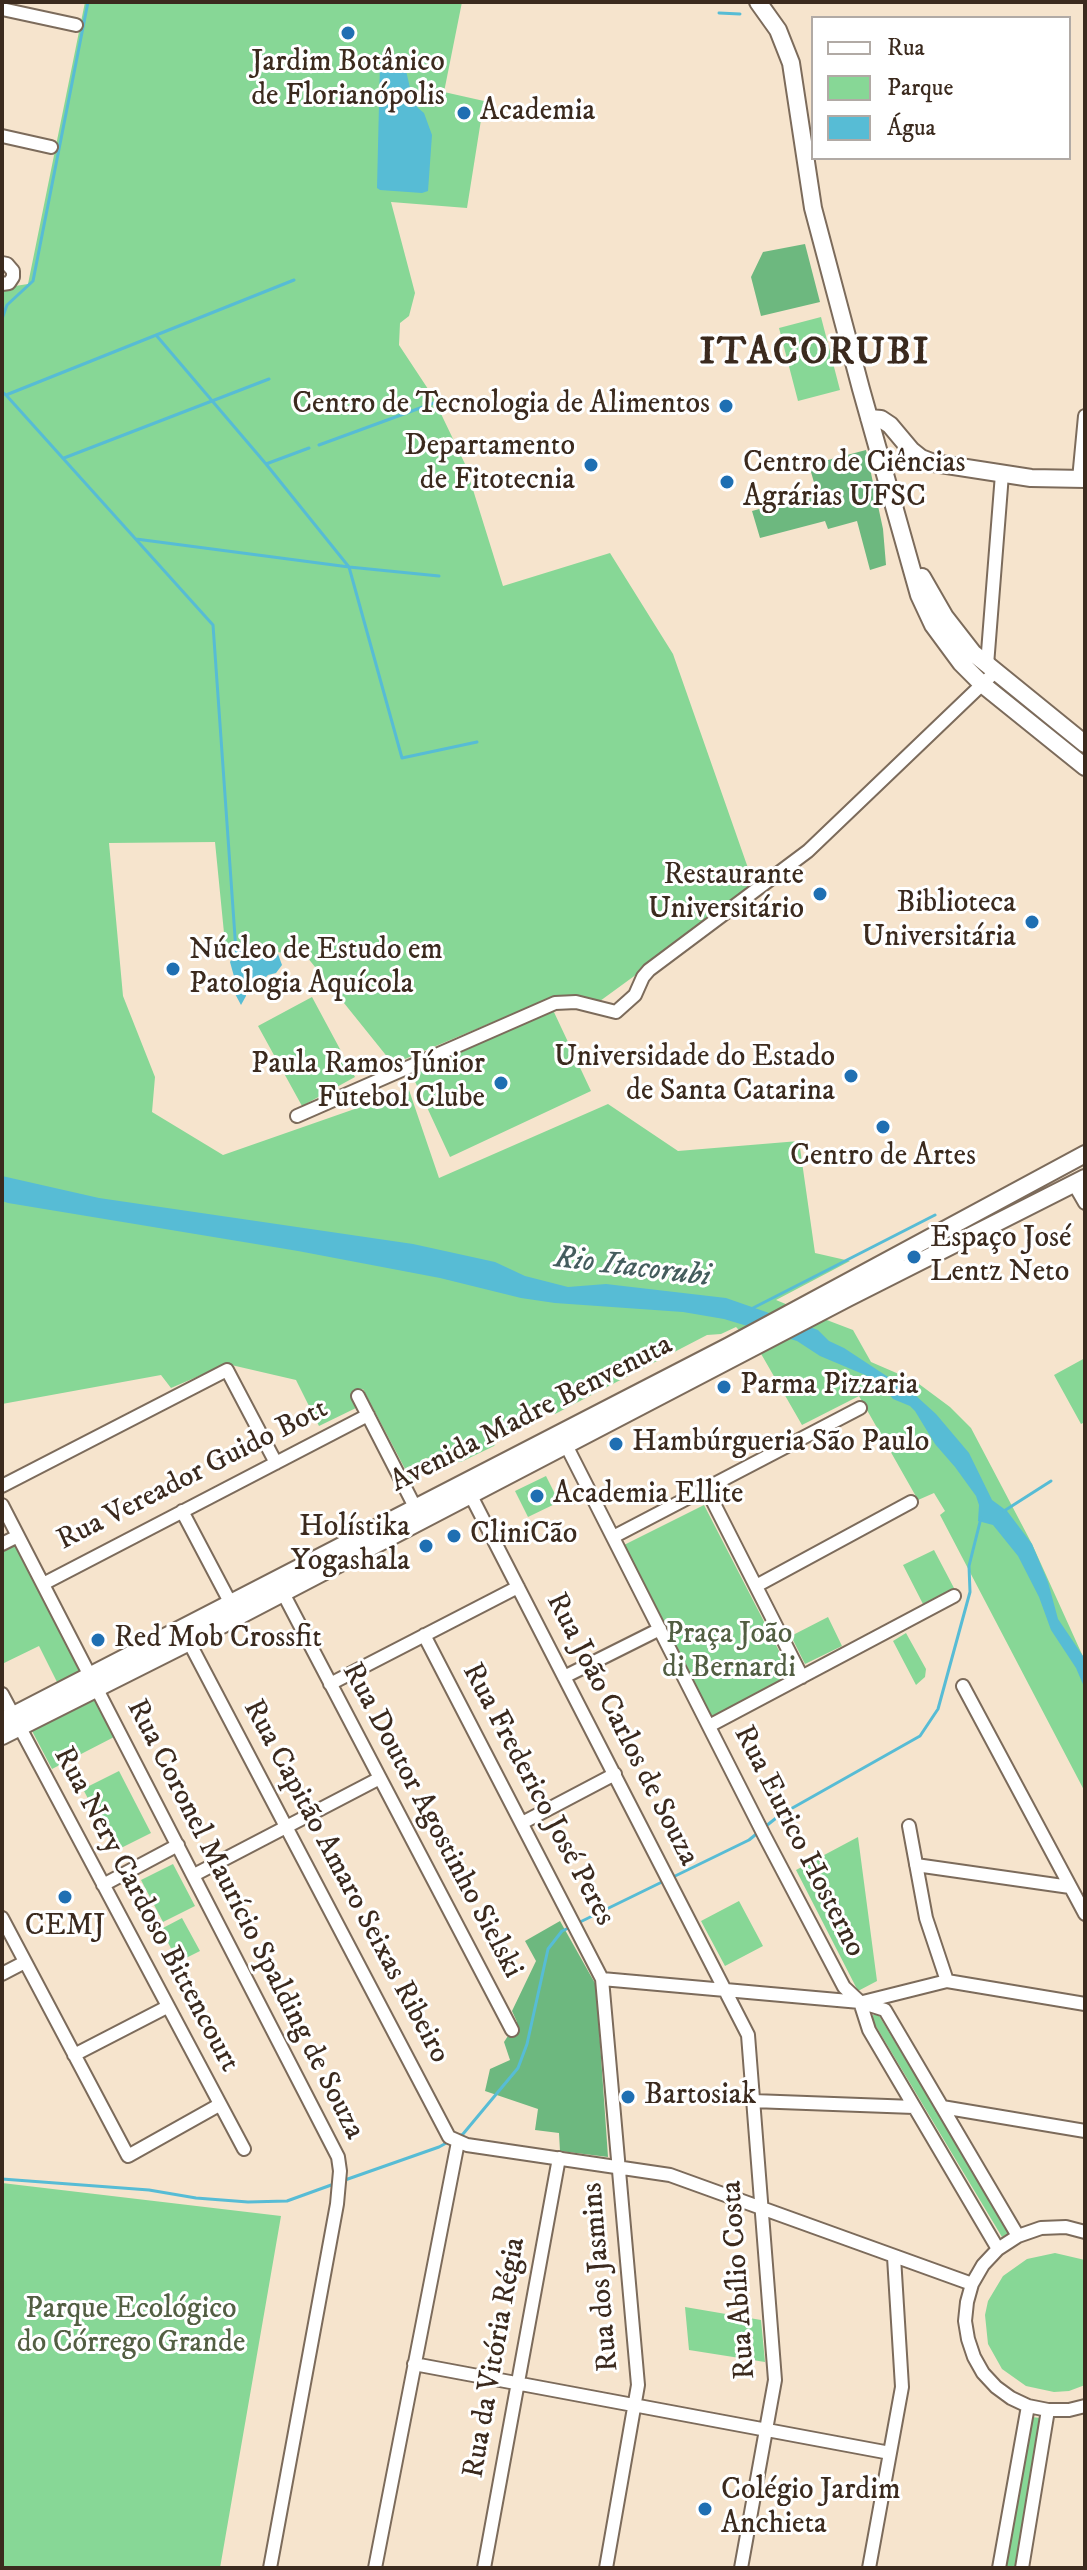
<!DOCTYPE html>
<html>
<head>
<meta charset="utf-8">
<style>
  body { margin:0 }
  #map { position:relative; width:1087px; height:2570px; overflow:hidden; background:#f6e4cd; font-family:"IM FELL DW Pica",serif }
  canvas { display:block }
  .frame { position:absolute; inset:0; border:4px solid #3b2a1e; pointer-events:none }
  .legend { position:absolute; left:811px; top:16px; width:260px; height:144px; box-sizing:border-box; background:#fff; border:2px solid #b1aaa5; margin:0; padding:10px 14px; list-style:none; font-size:24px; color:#3b2a1e }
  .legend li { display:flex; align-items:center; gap:16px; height:40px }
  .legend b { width:40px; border:2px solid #b1aaa5 }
</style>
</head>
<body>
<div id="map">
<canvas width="1087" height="2570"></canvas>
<div class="frame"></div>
<ul class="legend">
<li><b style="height:10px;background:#fff"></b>Rua</li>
<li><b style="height:22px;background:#87d796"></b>Parque</li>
<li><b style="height:22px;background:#57bcd5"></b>Água</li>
</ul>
</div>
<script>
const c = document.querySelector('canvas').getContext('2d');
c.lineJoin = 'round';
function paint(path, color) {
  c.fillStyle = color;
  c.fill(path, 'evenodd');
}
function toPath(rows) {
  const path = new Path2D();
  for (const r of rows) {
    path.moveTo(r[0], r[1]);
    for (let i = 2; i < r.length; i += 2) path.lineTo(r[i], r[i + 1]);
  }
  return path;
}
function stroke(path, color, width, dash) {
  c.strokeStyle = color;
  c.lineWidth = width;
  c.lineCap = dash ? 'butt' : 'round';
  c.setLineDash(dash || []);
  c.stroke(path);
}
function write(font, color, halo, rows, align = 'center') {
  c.font = font + ' "IM FELL DW Pica",serif';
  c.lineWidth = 6;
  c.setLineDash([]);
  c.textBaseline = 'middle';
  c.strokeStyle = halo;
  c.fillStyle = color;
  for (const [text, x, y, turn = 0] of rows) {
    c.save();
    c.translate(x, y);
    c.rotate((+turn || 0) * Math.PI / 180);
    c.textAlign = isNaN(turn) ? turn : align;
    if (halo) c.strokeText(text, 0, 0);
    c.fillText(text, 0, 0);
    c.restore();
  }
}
const green = toPath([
  [85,2,462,2,444,92,484,101,467,208,391,202,415,293,409,316,400,323,399,345,432,395,465,464,503,586,610,553,673,654,755,888,600,1001,555,996,393,1064,307,957,225,943,215,842,109,843,123,996,155,1077,152,1112,223,1155,409,1090,439,1178,608,1104,678,1151,799,1141,815,1253,850,1261,776,1300,805,1312,1038,1188,1038,1195,811,1314,853,1330,871,1362,915,1381,950,1407,971,1428,1032,1544,1085,1661,1085,1792,940,1515,945,1511,934,1493,918,1500,859,1396,802,1425,760,1352,736,1327,721,1334,707,1335,555,1414,543,1414,502,1435,494,1446,461,1462,425,1458,414,1486,363,1389,351,1394,356,1408,319,1426,296,1380,227,1364,171,1388,161,1375,2,1404,2,288,28,284],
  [821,317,840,390,798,401,779,328],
  [312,997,355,1077,302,1106,258,1026],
  [553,1010,591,1091,450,1157,412,1075],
  [1085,1358,1085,1422,1081,1424,1054,1375],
  [546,1476,559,1502,528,1517,515,1491],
  [704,1505,792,1676,712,1718,624,1545],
  [14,1544,82,1674,59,1686,39,1646,2,1664,2,1550],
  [934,1550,954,1588,923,1604,903,1565],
  [828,1617,842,1646,805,1664,791,1636],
  [906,1633,926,1669,925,1677,916,1685,893,1641],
  [96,1696,116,1736,52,1769,31,1729],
  [119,1771,151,1833,115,1851,83,1789],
  [858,1837,877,1981,858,1991,796,1870],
  [173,1864,195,1906,163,1922,141,1880],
  [739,1901,763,1946,725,1966,701,1921],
  [182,1918,200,1951,178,1962,161,1929],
  [878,2014,1010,2232,1002,2237,871,2018,873,2015],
  [2,2183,281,2216,220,2568,2,2568],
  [1055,2253,1085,2260,1085,2385,1069,2391,1054,2392,1026,2386,1002,2369,988,2344,985,2315,988,2301,1003,2276,1027,2259],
  [685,2307,761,2320,765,2362,689,2350],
  [1032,2417,1040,2418,1016,2568,1006,2568]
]);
const forest = toPath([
  [805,244,820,302,761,316,751,277,763,252],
  [866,450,883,529,886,565,870,570,857,521,828,529,825,521,760,538,752,511,817,493,809,465],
  [560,1921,596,1985,608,2157,560,2151,559,2133,535,2130,538,2109,485,2091,490,2069,510,2060,504,2042,517,2022,512,2011,536,1961,525,1941]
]);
const water = toPath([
  [389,55,397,57,404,62,411,92,418,108,424,113,432,135,428,191,422,193,380,190,377,188,380,62,381,56],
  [250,950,278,954,282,965,276,973,268,975,263,980,254,979,245,988,246,996,241,1005,233,990,235,980,230,962,236,951],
  [2,1176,99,1198,413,1244,495,1262,525,1276,568,1287,606,1284,726,1298,818,1330,829,1341,844,1348,914,1394,936,1414,969,1453,992,1500,1007,1511,1032,1544,1048,1582,1058,1619,1085,1659,1085,1689,1076,1668,1051,1630,1039,1597,1018,1556,993,1525,978,1521,979,1505,976,1496,955,1467,935,1444,915,1411,910,1406,893,1399,877,1380,820,1356,797,1341,724,1319,683,1312,555,1303,521,1298,440,1278,298,1251,8,1203,2,1201]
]);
const stream = toPath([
  [719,13,740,14],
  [2,319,7,305,33,281,88,2],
  [156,335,266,464,309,448],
  [2,392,6,395,294,280],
  [6,395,213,625,236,951],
  [319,445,442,400],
  [64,458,269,379],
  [266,464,349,567,439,576],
  [136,539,349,567,402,758,477,742],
  [753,1308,935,1215],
  [1004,1511,1051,1481],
  [766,1826,780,1815,920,1736,938,1709,970,1592,969,1566,981,1518],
  [671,1878,749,1840,760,1831],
  [578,1923,664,1881],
  [457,2137,463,2134,518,2068,527,2044,548,1949,562,1931,571,1927],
  [2,2179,149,2190,196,2198,248,2202,287,2201,334,2184],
  [345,2180,439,2147,450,2141]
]);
const minor = toPath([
  [2,9,76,25],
  [2,136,51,147],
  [2,263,7,264,13,271,13,277,9,283,2,284],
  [1079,479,1085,416],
  [987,665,1002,474],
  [297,1116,555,1003,576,1002,616,1012,635,995,643,977,649,970,808,851,995,672],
  [1074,1184,1085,1203],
  [358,1396,415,1507],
  [566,1445,764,1835,844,1987,860,2002,869,2030,998,2249],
  [2,1486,227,1370,276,1463],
  [467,1488,748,2035,775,2380,741,2568],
  [706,1488,802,1677],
  [2,1505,338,2157,340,2171,337,2204,270,2568],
  [182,1511,230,1602],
  [613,1537,860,1408],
  [2,1544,18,1536],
  [43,1584,368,1415],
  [756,1586,911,1502],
  [283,1593,512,2030],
  [424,1635,602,1979,638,2385,606,2568],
  [189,1642,449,2137,467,2145,670,2175,972,2284],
  [564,1677,660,1629],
  [330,1684,518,1587],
  [963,1686,1085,1914],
  [2,1694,244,2149],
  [709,1726,954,1596],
  [522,1823,615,1774],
  [909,1826,926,1918,947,1981],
  [916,1865,1070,1887],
  [194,1875,380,1778],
  [103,1885,178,1845],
  [2,1918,128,2156,219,2105],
  [2,1974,25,1962],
  [602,1979,860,2002,885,2010,1018,2236],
  [863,2002,947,1981,1085,2004],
  [74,2055,167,2007],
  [753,2101,914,2107],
  [942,2107,1085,2131],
  [1085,2232,1066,2227,1041,2228,1018,2236,998,2249,983,2265,972,2284,967,2302,965,2321,968,2339,974,2357,983,2373,996,2387,1011,2398,1028,2406,1048,2410,1069,2410,1085,2406],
  [414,2364,890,2453],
  [375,2568,458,2142],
  [484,2568,559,2158],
  [869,2568,902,2387,894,2257],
  [999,2568,1028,2406],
  [1022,2568,1048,2410]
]);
const major = toPath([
  [758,2,778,30,791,63,813,208,861,389,919,595,933,625,961,663,982,684,1085,767],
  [869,418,881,419,890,425,911,450,921,458,934,463,1031,478,1085,479],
  [922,577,945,617,973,653,1085,744],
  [2,1721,729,1346,1085,1154],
  [2,1736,189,1642,848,1298,1085,1178]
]);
const markers = [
  [348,33,8,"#1f6fb2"],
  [464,113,8,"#1f6fb2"],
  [726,406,8,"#1f6fb2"],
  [591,465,8,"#1f6fb2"],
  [727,482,8,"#1f6fb2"],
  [820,894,8,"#1f6fb2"],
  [1032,922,8,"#1f6fb2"],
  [173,969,8,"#1f6fb2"],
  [851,1076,8,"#1f6fb2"],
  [501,1083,8,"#1f6fb2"],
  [883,1127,8,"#1f6fb2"],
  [914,1257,8,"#1f6fb2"],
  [724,1387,8,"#1f6fb2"],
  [616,1444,8,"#1f6fb2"],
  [537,1496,8,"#1f6fb2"],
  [454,1536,8,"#1f6fb2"],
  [426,1546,8,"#1f6fb2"],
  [98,1640,8,"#1f6fb2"],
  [65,1897,8,"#1f6fb2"],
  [628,2097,8,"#1f6fb2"],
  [705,2509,8,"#1f6fb2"]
];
const poiNames = [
  ["Jardim Botânico",348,64,"center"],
  ["de Florianópolis",348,98,"center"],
  ["Academia",480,113],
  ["Centro de Tecnologia de Alimentos",710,406,"right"],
  ["Departamento",575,448,"right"],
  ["de Fitotecnia",575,482,"right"],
  ["Centro de Ciências",743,465],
  ["Agrárias UFSC",743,499],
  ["Restaurante",804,877,"right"],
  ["Universitário",804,911,"right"],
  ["Biblioteca",1016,905,"right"],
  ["Universitária",1016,939,"right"],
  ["Núcleo de Estudo em",189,952],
  ["Patologia Aquícola",189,986],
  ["Universidade do Estado",835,1059,"right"],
  ["de Santa Catarina",835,1093,"right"],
  ["Paula Ramos Júnior",485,1066,"right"],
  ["Futebol Clube",485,1100,"right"],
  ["Centro de Artes",883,1158,"center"],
  ["Espaço José",930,1240],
  ["Lentz Neto",930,1274],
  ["Parma Pizzaria",740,1387],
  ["Hambúrgueria São Paulo",632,1444],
  ["Academia Ellite",553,1496],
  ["Holístika",410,1529,"right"],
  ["Yogashala",410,1563,"right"],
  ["CliniCão",470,1536],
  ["Red Mob Crossfit",114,1640],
  ["CEMJ",65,1928,"center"],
  ["Bartosiak",644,2097],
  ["Colégio Jardim",721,2492],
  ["Anchieta",721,2526]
];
const streetNames = [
  ["Avenida Madre Benvenuta",532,1415,-27],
  ["Rua Vereador Guido Bott",193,1476,-27],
  ["Rua João Carlos de Souza",621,1730,63],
  ["Rua Frederico José Peres",537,1795,62],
  ["Rua Doutor Agostinho Sielski",431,1821,62],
  ["Rua Eurico Hosterno",798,1842,63],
  ["Rua Capitão Amaro Seixas Ribeiro",345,1882,62],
  ["Rua Nery Cardoso Bittencourt",145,1910,62],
  ["Rua Coronel Maurício Spalding de Souza",244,1920,63],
  ["Rua dos Jasmins",602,2277,-95],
  ["Rua Abílio Costa",740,2280,-94],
  ["Rua da Vitória Régia",496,2358,-80]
];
const parkNames = [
  ["Praça João",729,1636],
  ["di Bernardi",729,1670],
  ["Parque Ecológico",131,2311],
  ["do Córrego Grande",131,2345]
];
const waterNames = [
  ["Rio Itacorubi",632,1269,7]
];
const districtNames = [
  ["ITACORUBI",815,355]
];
paint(green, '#87d796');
paint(forest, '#6db87f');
paint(water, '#57bcd5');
stroke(stream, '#57bcd5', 3);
stroke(minor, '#7c6b5b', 16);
stroke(major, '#7c6b5b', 20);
stroke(minor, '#fff', 12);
stroke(major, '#fff', 16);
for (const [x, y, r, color] of markers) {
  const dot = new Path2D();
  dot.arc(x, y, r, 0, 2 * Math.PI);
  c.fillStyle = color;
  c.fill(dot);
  stroke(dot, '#fff', 3);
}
write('30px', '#3b2a1e', '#fff', poiNames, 'left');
write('30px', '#3b2a1e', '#fff', streetNames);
write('30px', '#525e42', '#fff', parkNames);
write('italic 32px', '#455d5e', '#fff', waterNames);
c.letterSpacing = '2px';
write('bold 38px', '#3b2a1e', '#fff', districtNames);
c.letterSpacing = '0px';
</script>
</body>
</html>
